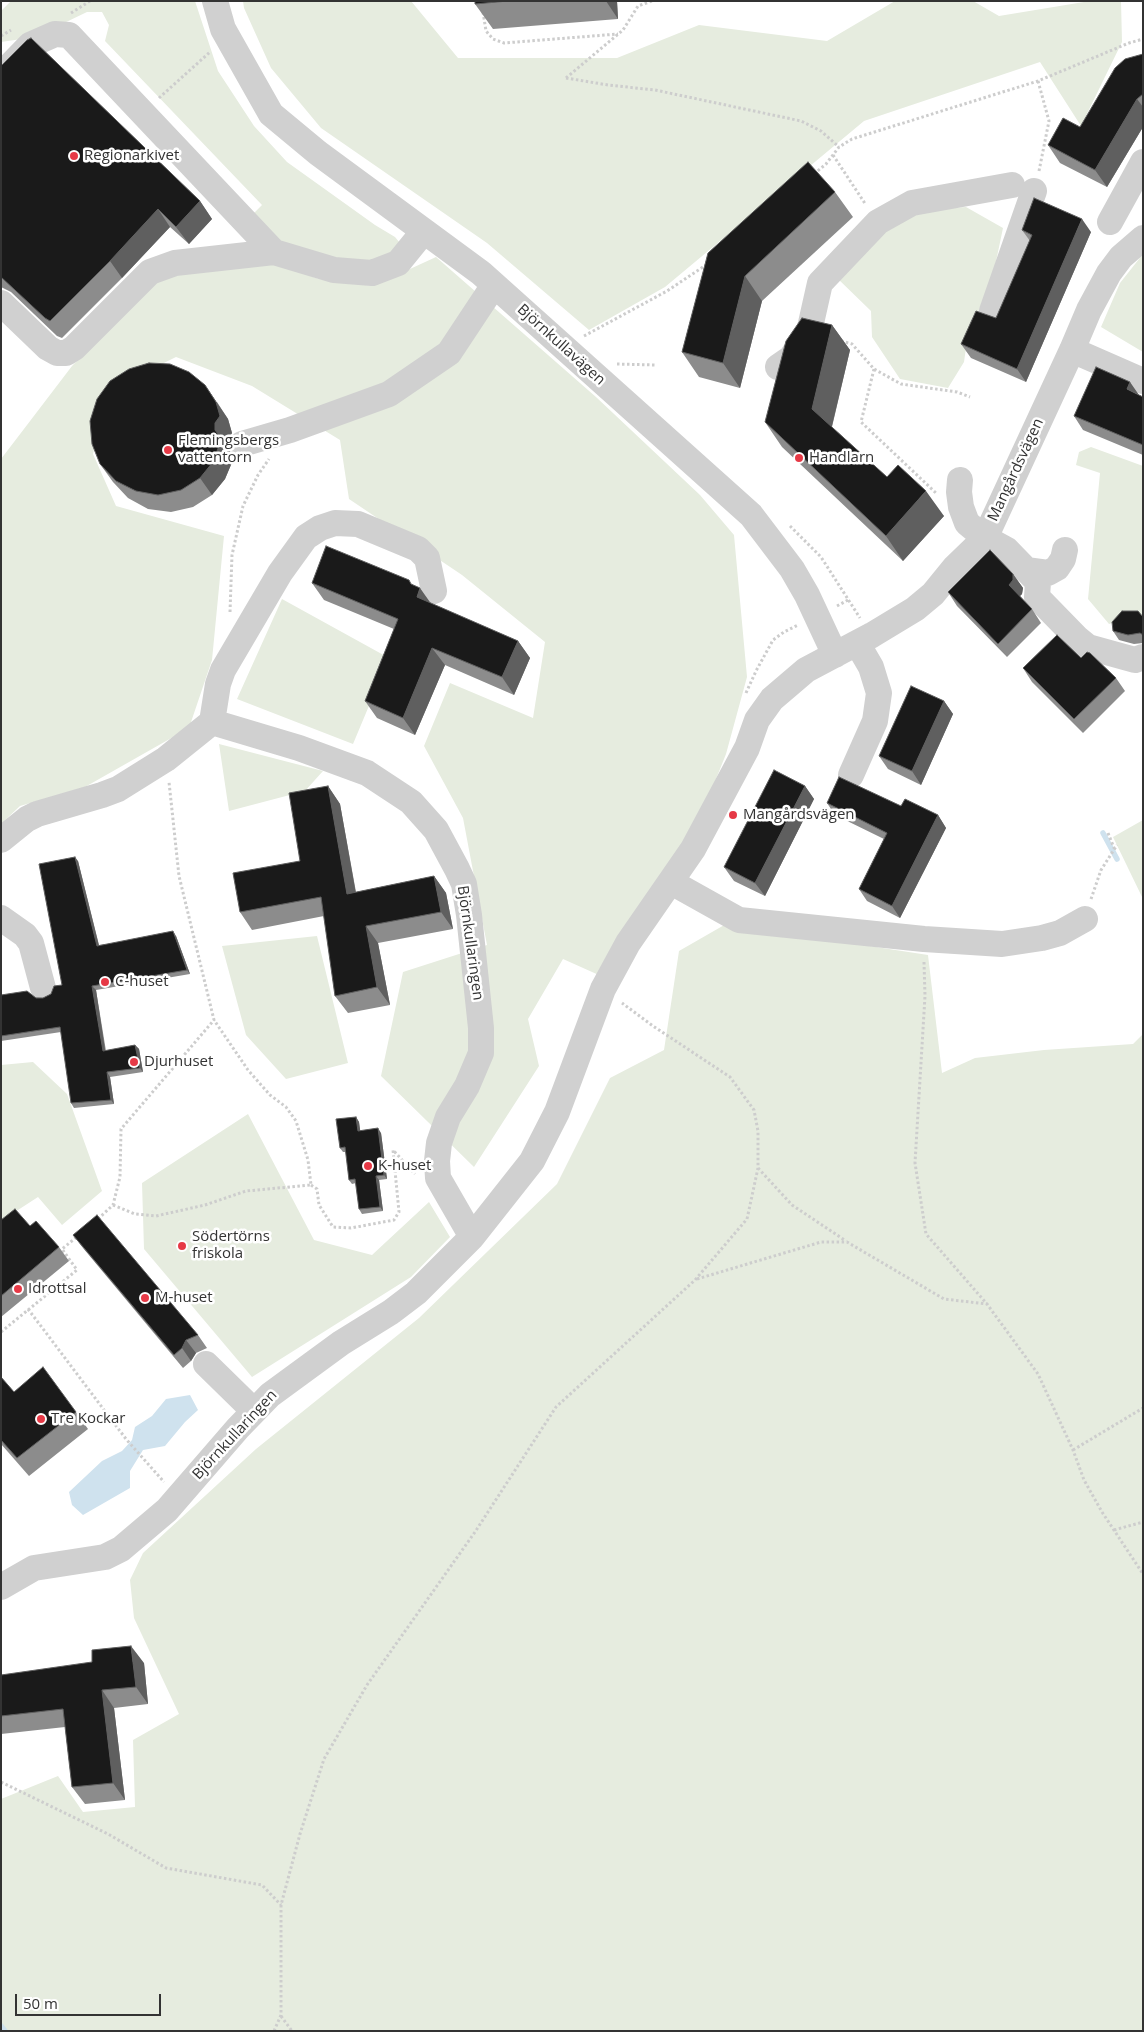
<!DOCTYPE html>
<html>
<head>
<meta charset="utf-8">
<style>
  body { margin:0 }
  #map { position:relative; width:1144px; height:2032px; overflow:hidden; background:#fff; font-family:"Open Sans",sans-serif }
  canvas { display:block }
  .frame { position:absolute; inset:0; border:2px solid #333; pointer-events:none }
  .scale { position:absolute; left:15px; top:1994px; width:146px; height:22px; box-sizing:border-box; border:2px solid #333; border-top:0; padding-left:6px; font-size:15px; line-height:18px; white-space:nowrap; color:#333; -webkit-text-stroke:4px #fff; paint-order:stroke }
</style>
</head>
<body>
<div id="map">
<canvas width="1144" height="2032"></canvas>
<div class="frame"></div>
<div class="scale">50 m</div>
</div>
<script>
const c = document.querySelector('canvas').getContext('2d');
c.lineJoin = 'round';
function paint(path, color) {
  c.fillStyle = color;
  c.fill(path, 'evenodd');
}
function toPath(rows) {
  const path = new Path2D();
  for (const r of rows) {
    path.moveTo(r[0], r[1]);
    for (let i = 2; i < r.length; i += 2) path.lineTo(r[i], r[i + 1]);
  }
  return path;
}
function stroke(path, color, width, dash) {
  c.strokeStyle = color;
  c.lineWidth = width;
  c.lineCap = dash ? 'butt' : 'round';
  c.setLineDash(dash || []);
  c.stroke(path);
}
function write(font, color, halo, rows, align = 'center') {
  c.font = font + ' "Open Sans",sans-serif';
  c.lineWidth = 5;
  c.setLineDash([]);
  c.textBaseline = 'middle';
  c.strokeStyle = halo;
  c.fillStyle = color;
  for (const [text, x, y, turn = 0] of rows) {
    c.save();
    c.translate(x, y);
    c.rotate((+turn || 0) * Math.PI / 180);
    c.textAlign = isNaN(turn) ? turn : align;
    if (halo) c.strokeText(text, 0, 0);
    c.fillText(text, 0, 0);
    c.restore();
  }
}
const green = toPath([
  [11,1,195,1,218,71,254,126,287,162,375,225,395,237,400,243,382,261,344,263,270,237,251,216,262,205,105,41,109,25,102,12,87,12,35,37,1,42,1,11],
  [243,1,411,1,458,58,617,58,699,25,827,41,895,1,973,1,999,16,1090,1,1121,1,1122,42,1081,126,1040,62,864,121,665,287,589,330,487,243,321,128,271,68,244,8],
  [966,207,1003,228,994,271,967,341,964,362,948,388,900,379,872,337,871,311,836,277,874,235,913,211],
  [1143,254,1143,352,1101,327,1120,283],
  [436,257,596,397,700,495,734,535,747,677,726,754,694,834,601,976,563,959,528,1019,539,1066,474,1167,381,1076,403,972,487,945,463,818,424,746,450,683,533,718,545,642,462,575,349,499,340,440,252,386,176,357,107,391,93,454,116,506,224,536,212,660,189,728,85,787,20,806,1,824,1,459,27,425,72,366,157,279,206,267,267,261,319,279,373,286],
  [1091,447,1143,466,1143,618,1126,619,1109,624,1088,599,1100,473,1076,465,1079,452],
  [282,599,389,658,353,744,237,699],
  [219,744,323,771,305,791,229,811],
  [1143,820,1143,899,1113,837],
  [726,924,928,955,942,1073,975,1058,1044,1050,1133,1044,1143,1034,1143,2031,1,2031,1,1799,58,1776,83,1812,135,1807,133,1740,179,1714,134,1618,130,1580,143,1553,256,1449,419,1318,557,1184,610,1078,664,1050,679,951],
  [317,936,348,1063,286,1079,246,1035,222,946],
  [33,1062,67,1094,102,1191,62,1225,38,1197,1,1221,1,1065],
  [248,1114,314,1240,372,1255,429,1202,450,1237,411,1277,252,1377,144,1249,142,1183]
]);
const water = toPath([
  [190,1395,198,1410,185,1422,165,1446,143,1450,130,1471,130,1488,83,1515,72,1505,69,1492,102,1461,122,1451,132,1440,135,1427,152,1416,166,1399]
]);
const stream = toPath([
  [1103,833,1117,859],
  [1,2026,5,2031]
]);
const path = toPath([
  [483,12,486,31,493,39,504,43,618,34],
  [71,13,90,1],
  [1,36,11,30],
  [566,78,608,85,655,90,801,121,821,131,839,147],
  [566,78,623,30,638,6,652,1],
  [1038,81,1049,121,1039,171],
  [159,98,210,52],
  [833,155,866,205],
  [814,174,826,164,839,147,852,139,1038,81,1129,43,1143,39],
  [584,336,667,291,706,265],
  [841,341,852,344,874,369,901,384,957,392,970,397],
  [617,364,655,365],
  [874,369,861,422,936,493],
  [790,526,821,557,860,618],
  [837,606,848,600],
  [230,612,232,555,243,506,258,475,269,459],
  [746,693,756,671,773,640,784,632,798,625],
  [1108,833,1114,848],
  [1091,899,1101,870,1117,845],
  [924,962,925,996,915,1163,926,1234,987,1304,1038,1374,1073,1450,1084,1480,1102,1512,1143,1574],
  [758,1168,792,1205,846,1241],
  [311,1185,317,1189,319,1205,333,1227,351,1228,394,1220,399,1212,393,1150,415,1174],
  [113,1205,135,1214,156,1216,205,1205,246,1191,311,1185,308,1160,296,1121,286,1107,270,1095,248,1070,214,1020],
  [98,1219,113,1205,120,1177,121,1129,214,1020,179,876,169,782],
  [697,1279,821,1242,847,1242,944,1299,987,1304],
  [28,1309,126,1439,164,1482],
  [1,1332,77,1270,62,1249,78,1236],
  [1073,1450,1143,1408],
  [1114,1530,1143,1522],
  [1,1782,108,1834,166,1868,262,1885,281,1905],
  [281,2016,292,2031],
  [274,2031,281,2015,281,1905,300,1834,324,1759,367,1685,475,1532,556,1407,695,1280,747,1219,758,1168,758,1131,754,1110,730,1077,653,1026,622,1003]
]);
const minor = toPath([
  [215,1,223,29,271,114,318,153,481,273,751,515,792,569,807,595,835,655],
  [1,75,30,45,55,34,69,35,274,252,334,270,372,273,398,263,424,231],
  [1110,222,1143,162],
  [1,303,48,348,57,353,66,353,74,348,150,272,175,263,274,252],
  [992,311,1034,191],
  [1072,350,1143,381],
  [778,367,791,358,809,332,820,283,878,222,912,203,1012,185],
  [242,444,290,430,389,394,449,353,494,285],
  [960,480,959,492,961,507,967,523,985,538,1007,550,1038,582,1037,597,1077,638,1088,647,1135,660,1143,657],
  [1026,570,1048,573,1057,568,1063,559,1065,550],
  [212,722,218,684,223,670,280,573,306,537,320,528,335,523,358,524,418,549,427,558,434,591],
  [851,775,875,721,879,693,871,667,857,643],
  [1,840,27,819,37,814,102,795,118,789,166,759,212,722,299,748,367,773,411,802,436,830,457,869,464,884,469,915,481,1028,481,1053,467,1086,448,1117,439,1143,437,1161,438,1178,472,1237],
  [671,882,739,920,924,939,1002,944,1042,938,1060,933,1085,919],
  [1,918,25,935,31,943,43,988],
  [206,1364,254,1411],
  [1,1587,34,1568,105,1557,121,1549,167,1510,238,1428,270,1395,341,1343,391,1312,416,1293,472,1237,532,1161,557,1112,603,989,628,943,693,849,747,748,757,720,772,699,806,670,872,635,915,609,933,594,955,567,985,538,1072,350,1089,310,1109,273,1121,257,1143,238]
]);
const wall = toPath([
  [475,1,617,1,618,19,493,29,475,4],
  [1143,54,1143,127,1107,187,1060,163,1048,145,1080,127],
  [1,66,200,201,212,219,189,244,170,227,122,278,62,338,57,336,11,292,1,287],
  [835,192,853,217,762,301,740,388,699,377,682,352,708,253],
  [1022,230,1091,232,1026,382,971,358,961,344,996,318,1030,241],
  [832,325,850,350,832,427,887,477,944,516,903,561,782,447,765,422],
  [1139,395,1143,397,1143,455,1083,430,1074,416],
  [217,402,228,419,232,433,228,440,228,448,233,456,233,460,225,479,212,495,193,507,171,512,148,509,128,498,113,482,100,464],
  [1013,574,1023,588,1022,594,1020,596,1032,609,1041,623,1007,657,957,606,948,592],
  [312,583,412,584,430,603,518,641,530,658,514,695,445,665,415,735,377,718,365,701,394,629,324,600],
  [1143,617,1143,643,1134,644,1119,640,1113,631],
  [1081,658,1116,678,1125,691,1083,733,1032,682,1023,668],
  [944,701,953,714,921,785,888,769,879,756],
  [328,786,340,804,356,892,434,876,446,893,453,929,378,943,390,1005,348,1013,335,996,324,916,252,930,240,912,300,861],
  [805,786,814,799,765,896,734,881,724,867],
  [827,803,901,806,938,815,946,828,900,918,867,901,859,889,884,839,835,815],
  [78,861,99,945,176,936,190,974,96,990,106,1051,135,1045,139,1049,143,1072,110,1077,114,1104,74,1108,71,1103,61,1032,1,1041,1,995,43,998,51,994,62,985],
  [356,1117,359,1122,360,1131,381,1133,387,1179,379,1180,383,1211,362,1214,359,1209,356,1183,352,1184,349,1180,346,1152,343,1152,340,1148],
  [1,1220,30,1226,59,1247,69,1261,1,1317],
  [73,1235,198,1335,207,1348,196,1353,191,1361,183,1368,83,1248],
  [1,1377,14,1392,76,1412,88,1429,29,1476,1,1444],
  [144,1663,148,1704,114,1708,125,1800,85,1804,72,1787,65,1727,1,1734,1,1675]
]);
const shadedWall = toPath([
  [606,1,617,1,618,19],
  [1137,99,1143,107,1143,127,1107,187,1095,170],
  [200,201,212,219,189,244,176,227],
  [158,209,170,227,122,278,110,261],
  [1082,219,1091,232,1026,382,1017,369],
  [745,276,762,301,740,388,723,363],
  [832,325,850,350,830,434,812,409],
  [1130,382,1139,395,1127,389],
  [205,385,228,419,232,433,228,440,228,448,233,456,233,460,225,479,212,495,200,478,215,430,215,423],
  [926,491,944,516,903,561,886,536],
  [1013,574,1023,588,1022,594,1018,598,1009,585],
  [420,588,432,605,417,597],
  [518,641,530,658,514,695,502,677],
  [432,648,445,665,415,735,403,718],
  [944,701,953,714,921,785,912,771],
  [328,786,340,804,359,911,347,894],
  [805,786,814,799,765,896,755,883],
  [938,815,946,828,900,918,892,906],
  [75,857,78,861,100,950,97,946],
  [434,876,446,893,453,929,441,912],
  [366,926,378,943,390,1005,377,987],
  [173,931,176,936,190,974,187,970],
  [92,986,96,990,106,1056,103,1051],
  [135,1045,139,1049,143,1072,140,1068],
  [107,1072,110,1077,114,1104,111,1100],
  [356,1117,359,1122,361,1136,358,1131],
  [378,1128,381,1133,387,1179,384,1175],
  [376,1176,379,1180,383,1211,380,1207],
  [186,1340,196,1353,191,1361,182,1348],
  [131,1646,144,1663,148,1704,136,1687],
  [102,1690,114,1708,125,1800,113,1783]
]);
const building = toPath([
  [475,1,508,1,475,4,475,1],
  [31,38,200,201,176,227,158,209,110,261,50,321,45,318,1,277,1,66,27,40,31,38],
  [1143,54,1143,94,1137,99,1095,170,1048,145,1063,118,1080,127,1115,68,1125,59,1143,54],
  [808,162,835,192,745,276,723,363,682,352,708,253,808,162],
  [1034,198,1082,219,1017,369,961,344,976,311,996,318,1032,235,1022,230,1034,198],
  [802,318,832,325,812,409,887,477,898,465,926,491,886,536,765,422,786,341,802,318],
  [149,363,170,364,189,372,205,385,216,402,220,416,215,423,215,430,221,438,220,443,213,462,200,478,181,490,158,495,136,491,116,481,100,464,92,444,90,421,97,399,110,381,129,369,149,363],
  [1096,367,1130,382,1127,389,1143,397,1143,445,1074,416,1096,367],
  [326,546,409,580,411,584,420,588,417,597,518,641,502,677,432,648,403,718,365,701,398,619,312,583,326,546],
  [990,550,1013,574,1013,580,1009,585,1032,609,998,644,948,592,990,550],
  [1122,611,1138,611,1143,617,1143,635,1140,633,1128,635,1113,631,1112,622,1122,611],
  [1057,635,1081,658,1087,652,1090,653,1116,678,1074,719,1023,668,1057,635],
  [911,686,944,701,912,771,879,756,911,686],
  [774,770,805,786,755,883,724,867,774,770],
  [839,777,901,806,905,799,938,815,892,906,859,889,887,833,827,803,839,777],
  [328,786,347,894,434,876,441,912,366,926,377,987,335,996,321,897,240,912,233,873,300,861,289,793,328,786],
  [75,857,97,946,173,931,187,970,92,986,103,1051,135,1045,140,1068,107,1072,111,1100,71,1103,60,1027,1,1036,1,995,27,991,36,998,43,998,51,994,54,986,62,985,39,864,75,857],
  [356,1117,358,1131,378,1128,384,1175,376,1176,380,1207,359,1209,355,1179,349,1180,345,1147,340,1148,336,1119,356,1117],
  [15,1209,30,1226,36,1221,59,1247,1,1296,1,1220,15,1209],
  [97,1215,198,1335,186,1340,182,1348,174,1355,73,1235,97,1215],
  [43,1367,76,1412,17,1458,1,1440,1,1377,14,1392,43,1367],
  [131,1646,136,1687,102,1690,113,1783,72,1787,63,1709,1,1716,1,1675,92,1662,92,1650,131,1646]
]);
const markers = [
  [74,156,5,"#e63946"],
  [168,450,5,"#e63946"],
  [799,458,5,"#e63946"],
  [733,815,5,"#e63946"],
  [105,982,5,"#e63946"],
  [134,1062,5,"#e63946"],
  [368,1166,5,"#e63946"],
  [182,1246,5,"#e63946"],
  [18,1289,5,"#e63946"],
  [145,1298,5,"#e63946"],
  [41,1419,5,"#e63946"]
];
const poiNames = [
  ["Regionarkivet",84,156],
  ["Flemingsbergs",178,441],
  ["vattentorn",178,458],
  ["Handlarn",809,458],
  ["Mangårdsvägen",743,815],
  ["C-huset",115,982],
  ["Djurhuset",144,1062],
  ["K-huset",378,1166],
  ["Södertörns",192,1237],
  ["friskola",192,1254],
  ["Idrottsal",28,1289],
  ["M-huset",155,1298],
  ["Tre Kockar",51,1419]
];
const streetNames = [
  ["Björnkullavägen",561,345,42],
  ["Mangårdsvägen",1016,470,-65],
  ["Björnkullaringen",470,943,82],
  ["Björnkullaringen",235,1435,-47]
];
paint(green, '#e6ecdf');
paint(water, '#cfe2ee');
stroke(stream, '#cfe2ee', 5.5);
stroke(path, '#cdcdcd', 3, [2.5, 2.5]);
stroke(minor, '#d0d0d0', 26);
paint(wall, '#8c8c8c');
paint(shadedWall, '#5f5f5f');
paint(building, '#1a1a1a');
stroke(building, '#5f5f5f', 1);
for (const [x, y, r, color] of markers) {
  const dot = new Path2D();
  dot.arc(x, y, r, 0, 2 * Math.PI);
  c.fillStyle = color;
  c.fill(dot);
  stroke(dot, '#fff', 2);
}
write('15px', '#333', '#fff', poiNames, 'left');
write('15px', '#333', '#fff', streetNames);
</script>
</body>
</html>
